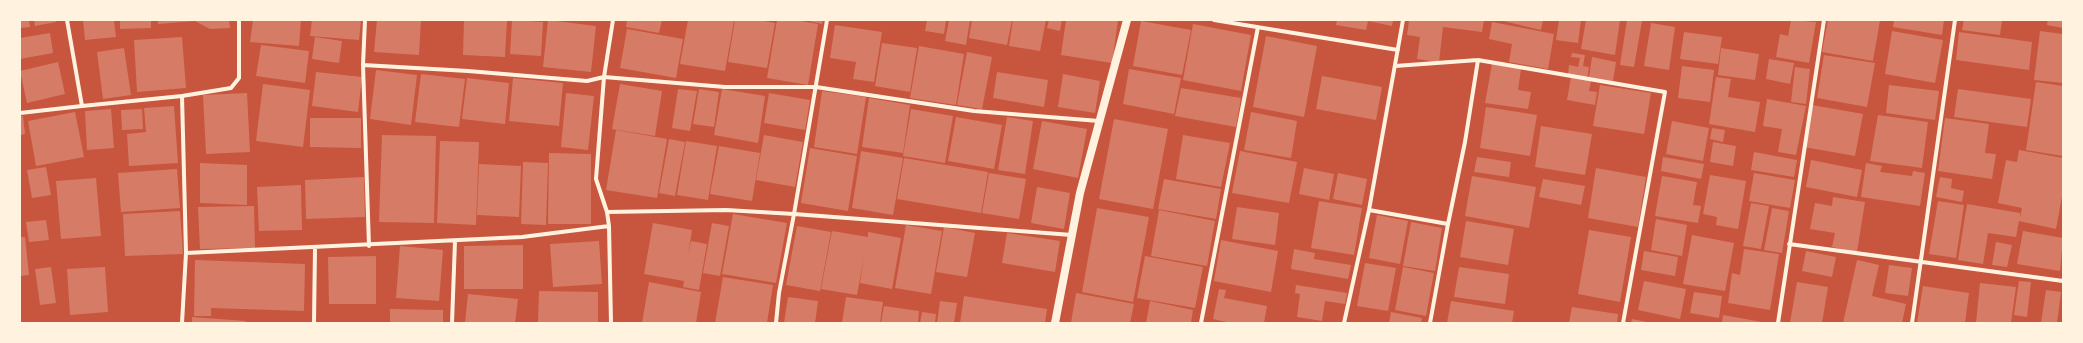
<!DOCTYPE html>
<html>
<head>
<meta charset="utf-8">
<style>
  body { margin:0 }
  #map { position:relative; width:2083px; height:343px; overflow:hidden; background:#c8553d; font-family:"Roboto Serif",serif }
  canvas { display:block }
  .frame { position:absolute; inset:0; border:21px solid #fff3e0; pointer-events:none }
</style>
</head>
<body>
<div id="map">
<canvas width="2083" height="343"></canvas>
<div class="frame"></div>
</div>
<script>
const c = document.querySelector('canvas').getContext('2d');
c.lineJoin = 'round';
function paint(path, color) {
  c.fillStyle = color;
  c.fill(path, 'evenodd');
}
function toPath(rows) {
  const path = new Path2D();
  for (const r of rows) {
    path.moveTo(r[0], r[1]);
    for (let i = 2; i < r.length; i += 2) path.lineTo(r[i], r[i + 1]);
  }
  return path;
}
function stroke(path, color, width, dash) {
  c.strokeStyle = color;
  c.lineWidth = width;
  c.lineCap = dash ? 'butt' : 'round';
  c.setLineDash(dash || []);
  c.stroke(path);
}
const building = toPath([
  [20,20,29,20,30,27,20,28],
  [34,20,56,20,56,22,35,26],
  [83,20,114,20,116,37,85,40],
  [120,20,151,20,151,28,120,29],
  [158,20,229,20,230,28,210,29,195,21,158,24],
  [253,20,301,20,299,46,250,42],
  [312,20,361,20,359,40,310,36],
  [377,20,421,20,419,55,374,52],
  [464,20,507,20,505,57,463,55],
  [512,20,543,22,541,56,510,54],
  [548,20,596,26,591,72,543,67],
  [627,20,662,20,659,33,626,27],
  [688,20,734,21,725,71,680,64],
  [735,20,759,20,775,23,767,68,728,62],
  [777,20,795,20,818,24,808,85,767,78],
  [805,20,823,20,822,24],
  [927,20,946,20,944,34,925,31],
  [949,20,970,20,966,45,945,41],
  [972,20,1012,20,1007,45,969,38],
  [1013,20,1046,20,1040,51,1009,46],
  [1049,20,1062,20,1060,31,1047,28],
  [1066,20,1118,20,1112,63,1061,55],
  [1337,20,1393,20,1392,26,1368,21,1366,30,1336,25],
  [1409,20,1484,20,1482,32,1443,27,1439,62,1417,59,1420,37,1407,35],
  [1499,20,1543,20,1541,30],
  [1559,20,1581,20,1578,43,1556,40],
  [1586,20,1620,20,1615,55,1581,49],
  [1627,20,1642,21,1634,67,1620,65],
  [1791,20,1816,22,1809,63,1776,57,1780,34,1788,36],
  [1828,20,1880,20,1873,61,1822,52],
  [1894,20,1944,20,1942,35,1893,27],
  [1964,20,2002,20,2000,35,1962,30],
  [2048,20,2063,20,2063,28,2047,25],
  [1141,21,1191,30,1182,75,1133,66],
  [1492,22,1554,34,1548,69,1509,62,1512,44,1489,39],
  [1651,23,1675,27,1669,70,1644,66],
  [1193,24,1251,35,1241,91,1183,80],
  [835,25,882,32,874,82,853,79,856,62,830,58],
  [627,29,683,39,676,78,620,68],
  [1892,31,1943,40,1935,83,1885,74],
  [2040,31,2063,34,2063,83,2034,80],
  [1684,32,1722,37,1718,64,1680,59],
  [1959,32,2032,42,2029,70,1956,60],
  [50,33,53,53,20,59,20,38],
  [1266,36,1317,46,1304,117,1253,107],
  [182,37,186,88,137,92,134,40],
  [315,37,342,41,339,63,312,59],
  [882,43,917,48,910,92,875,86],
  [261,45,309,51,305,83,256,76],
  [919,46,964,54,956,105,910,98],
  [124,48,131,95,103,99,97,52],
  [1721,48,1759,54,1755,80,1718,75],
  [967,52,992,57,982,109,957,105],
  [1572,53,1585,55,1583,66,1589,67,1587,79,1568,75,1569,65,1578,67,1580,58,1571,57],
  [1824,55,1875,63,1867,107,1817,98],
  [1592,57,1616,62,1613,81,1589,77],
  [1769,59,1794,63,1790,84,1766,79],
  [58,62,65,94,27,103,20,71],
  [1492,64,1521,69,1518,90,1531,92,1528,109,1485,103],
  [1682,66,1714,70,1710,102,1678,98],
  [1795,67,1810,69,1806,104,1791,102],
  [1129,69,1181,78,1174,114,1123,104],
  [376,70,417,75,411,125,370,119],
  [316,72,362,77,358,112,312,106],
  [997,72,1048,80,1044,107,993,98],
  [421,74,465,79,459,127,415,122],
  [1063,74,1100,81,1095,113,1058,107],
  [1322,76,1382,87,1376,120,1316,109],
  [1571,77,1591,81,1589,91,1597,92,1595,105,1567,100],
  [1716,77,1731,79,1728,97,1760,102,1755,132,1709,124],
  [467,78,509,83,505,124,462,119],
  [513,78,563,83,559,126,509,121],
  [2036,82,2063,86,2063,156,2026,150],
  [263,84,310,90,303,147,256,141],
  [620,84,662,91,655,136,612,129],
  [1600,85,1651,93,1644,134,1593,126],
  [1889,85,1939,91,1935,120,1886,113],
  [1181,88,1241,98,1236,127,1175,116],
  [678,89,697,91,690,131,672,128],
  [699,89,719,92,714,127,693,124],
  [722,89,765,96,758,143,714,135],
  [1958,89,2031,99,2027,127,1954,117],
  [822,91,866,97,857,154,814,147],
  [247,93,250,152,206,154,203,95],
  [566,93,594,96,588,150,561,147],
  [769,93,810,100,805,130,764,123],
  [869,98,910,105,903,153,862,147],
  [1767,99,1806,106,1796,155,1778,152,1782,129,1763,126],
  [1812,105,1863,114,1855,156,1804,147],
  [174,106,178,163,129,166,127,134,146,132,144,108],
  [1486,107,1537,115,1530,156,1480,148],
  [111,109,114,148,87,150,85,111],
  [142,109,143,129,122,130,121,110],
  [911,109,953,116,945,163,903,156],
  [75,112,84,157,36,166,28,121],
  [1251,112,1297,121,1291,158,1244,150],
  [1878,115,1928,122,1922,168,1870,161],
  [20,116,23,116,25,134,20,135],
  [956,117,1002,125,994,169,948,161],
  [1007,117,1033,121,1025,174,998,170],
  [310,118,361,118,361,148,310,147],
  [1945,118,1989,124,1985,153,1996,154,1992,179,1938,171],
  [1114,119,1168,129,1153,209,1099,199],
  [1042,121,1087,129,1078,178,1033,169],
  [1672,121,1709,128,1703,161,1666,154],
  [1541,126,1592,134,1585,175,1535,167],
  [1712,128,1725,130,1723,142,1710,139],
  [616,130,667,139,657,198,606,190],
  [382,135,436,136,434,223,379,222],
  [764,135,803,142,795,187,756,180],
  [1183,135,1230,143,1221,187,1176,179],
  [669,139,685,142,675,196,659,193],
  [440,141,479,142,476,225,437,223],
  [686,141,717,146,708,200,677,195],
  [1713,142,1736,146,1733,166,1710,162],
  [719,146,760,153,752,201,710,194],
  [810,148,857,156,848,211,801,203],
  [2019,150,2063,158,2063,191,2056,229,2019,221,2016,237,1988,233,1983,264,1958,260,1967,204,2020,213,2020,218,2022,208,1998,203,2006,160,2017,162],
  [861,151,903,158,893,215,852,208],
  [1240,151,1297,162,1289,203,1232,193],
  [1754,152,1797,160,1794,177,1751,170],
  [549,153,591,154,591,224,548,224],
  [1477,157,1511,162,1509,177,1474,172],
  [1663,157,1704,164,1701,179,1661,171],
  [904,158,988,172,981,213,897,199],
  [1811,160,1862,170,1857,197,1806,187],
  [523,162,548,163,546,225,521,224],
  [200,163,247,165,247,205,200,203],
  [1866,163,1882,166,1880,172,1912,176,1913,171,1925,173,1920,206,1861,197],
  [479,164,521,166,519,217,477,215],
  [46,167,51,195,32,198,27,170],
  [1304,168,1334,174,1329,200,1299,194],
  [1596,168,1646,177,1638,227,1588,218],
  [177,169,180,208,121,212,118,173],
  [989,173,1026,179,1019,219,982,213],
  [1338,173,1367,179,1362,205,1333,199],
  [1754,173,1795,180,1790,208,1749,201],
  [1710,175,1746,181,1738,229,1716,225,1717,217,1703,214],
  [1472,176,1536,187,1529,228,1465,216],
  [1662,176,1697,182,1693,205,1701,206,1698,223,1655,216],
  [364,177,365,217,306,219,305,180],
  [1940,177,1952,179,1951,188,1964,191,1962,202,1936,197],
  [96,178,101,236,61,239,56,181],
  [1164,179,1221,189,1216,219,1158,209],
  [1543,179,1585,186,1581,205,1539,197],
  [301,185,302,230,259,231,257,187],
  [1037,187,1070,193,1064,229,1031,223],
  [1833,197,1865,202,1857,252,1832,247,1835,233,1810,229,1815,203,1832,206],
  [1319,201,1362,208,1354,255,1311,248],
  [1938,201,1964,205,1956,258,1929,254],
  [1751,203,1769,206,1761,249,1743,246],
  [254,206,255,248,200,249,198,207],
  [1237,207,1279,213,1275,245,1232,239],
  [1097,208,1149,217,1133,302,1082,292],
  [1772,208,1789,211,1782,253,1764,250],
  [1159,210,1215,221,1207,266,1151,256],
  [180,211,183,254,125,256,123,214],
  [733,214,787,223,776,283,722,274],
  [1377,215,1408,221,1400,264,1369,258],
  [1656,219,1687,225,1682,256,1651,250],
  [46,220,49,240,29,242,26,222],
  [1466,221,1514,229,1508,265,1460,257],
  [1411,222,1442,228,1435,271,1403,266],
  [653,223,692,230,688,256,691,241,707,244,699,290,683,287,684,281,644,274],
  [712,223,729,226,720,276,703,273],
  [906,225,942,231,931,294,895,288],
  [797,226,831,232,820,291,786,285],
  [944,227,975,233,967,277,936,272],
  [1589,230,1631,237,1620,302,1578,294],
  [832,231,868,237,868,232,901,238,892,289,860,283,864,257,857,295,821,289],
  [2023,231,2063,238,2060,271,2017,264],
  [1007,233,1060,241,1055,272,1002,263],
  [1692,235,1734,243,1725,291,1683,284],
  [20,237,25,237,29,275,20,276],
  [1221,240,1278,251,1271,292,1214,281],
  [599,241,602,284,553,287,550,244],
  [1996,242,2012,245,2007,267,1992,265],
  [523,245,523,289,464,289,464,246],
  [400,246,443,250,439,301,396,298],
  [1294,249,1315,253,1314,259,1351,265,1348,279,1291,269],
  [1744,249,1779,254,1770,310,1728,303,1732,273,1740,275],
  [1644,251,1678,257,1675,276,1641,270],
  [1806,251,1836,257,1832,277,1802,271],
  [376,256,376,304,329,304,328,257],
  [1145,256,1203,267,1195,308,1137,298],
  [195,260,305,264,304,311,211,308,211,316,194,316],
  [1857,260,1879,265,1872,296,1906,304,1902,323,1843,323],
  [1365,263,1396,268,1388,311,1357,306],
  [1889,265,1912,268,1908,296,1885,293],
  [51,267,56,303,40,305,35,269],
  [105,267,108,312,70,315,67,269],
  [1403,267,1434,273,1426,316,1395,310],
  [1459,267,1509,274,1505,304,1454,297],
  [723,277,773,285,767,323,715,323],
  [1644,281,1686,289,1680,319,1638,310],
  [2019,281,2031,282,2027,317,2014,315],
  [649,282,701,292,696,323,642,323],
  [1797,282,1828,287,1822,323,1790,323],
  [1980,283,2016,287,2011,323,1976,323],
  [1296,285,1347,293,1345,304,1325,301,1322,321,1297,317,1300,294,1295,293],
  [1923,286,1969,293,1965,323,1917,323],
  [1219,289,1226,290,1224,298,1267,306,1264,323,1231,323,1213,319],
  [2046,290,2061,292,2057,323,2041,323],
  [539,291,598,292,598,323,538,323],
  [1694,292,1722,296,1719,318,1690,313],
  [1076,293,1134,304,1130,323,1071,323],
  [468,294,518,299,515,323,465,323],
  [964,296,1047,309,1045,323,960,323],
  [788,297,818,301,815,323,784,323],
  [846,297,883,302,880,323,842,323],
  [940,301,957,303,954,323,937,323],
  [1150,301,1193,310,1191,323,1146,323],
  [1451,301,1514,311,1512,323,1447,323],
  [884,306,919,311,918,323,881,323],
  [1572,307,1618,314,1617,323,1569,323],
  [390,309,443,310,443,323,390,323],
  [922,312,936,314,935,323,920,323],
  [1391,312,1422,318,1421,323,1389,323],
  [1723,315,1762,322,1762,323,1722,323],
  [192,317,246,321,246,323,192,323],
  [1632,319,1647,322,1647,323,1631,323]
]);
const minor = toPath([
  [67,20,82,106,182,96,186,253],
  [827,20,794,214,1072,235],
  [1214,20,1398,50],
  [363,65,365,20],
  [1395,66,1478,60,1665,92,1623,323],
  [182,96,231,88,239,78,239,20],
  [20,113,82,106],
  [1369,210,1448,224,1430,323],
  [607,212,596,179,604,77,613,20],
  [1448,224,1465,142,1478,60],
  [609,226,611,323],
  [1789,244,2063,281],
  [369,246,363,65,468,71,587,81,604,77,725,87,816,87,974,111,1099,121],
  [182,323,186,253,522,237,609,226,607,212,726,210,794,214,779,293,776,323],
  [314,323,315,248],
  [452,323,455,241],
  [1201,323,1258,27],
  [1344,323,1369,210,1403,20],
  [1778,323,1824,20],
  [1912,323,1955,20]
]);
const secondary = toPath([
  [1055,323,1080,193,1127,20]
]);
paint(building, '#d67c66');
stroke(minor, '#fff3e0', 4);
stroke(secondary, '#fff3e0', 8);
</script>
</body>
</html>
